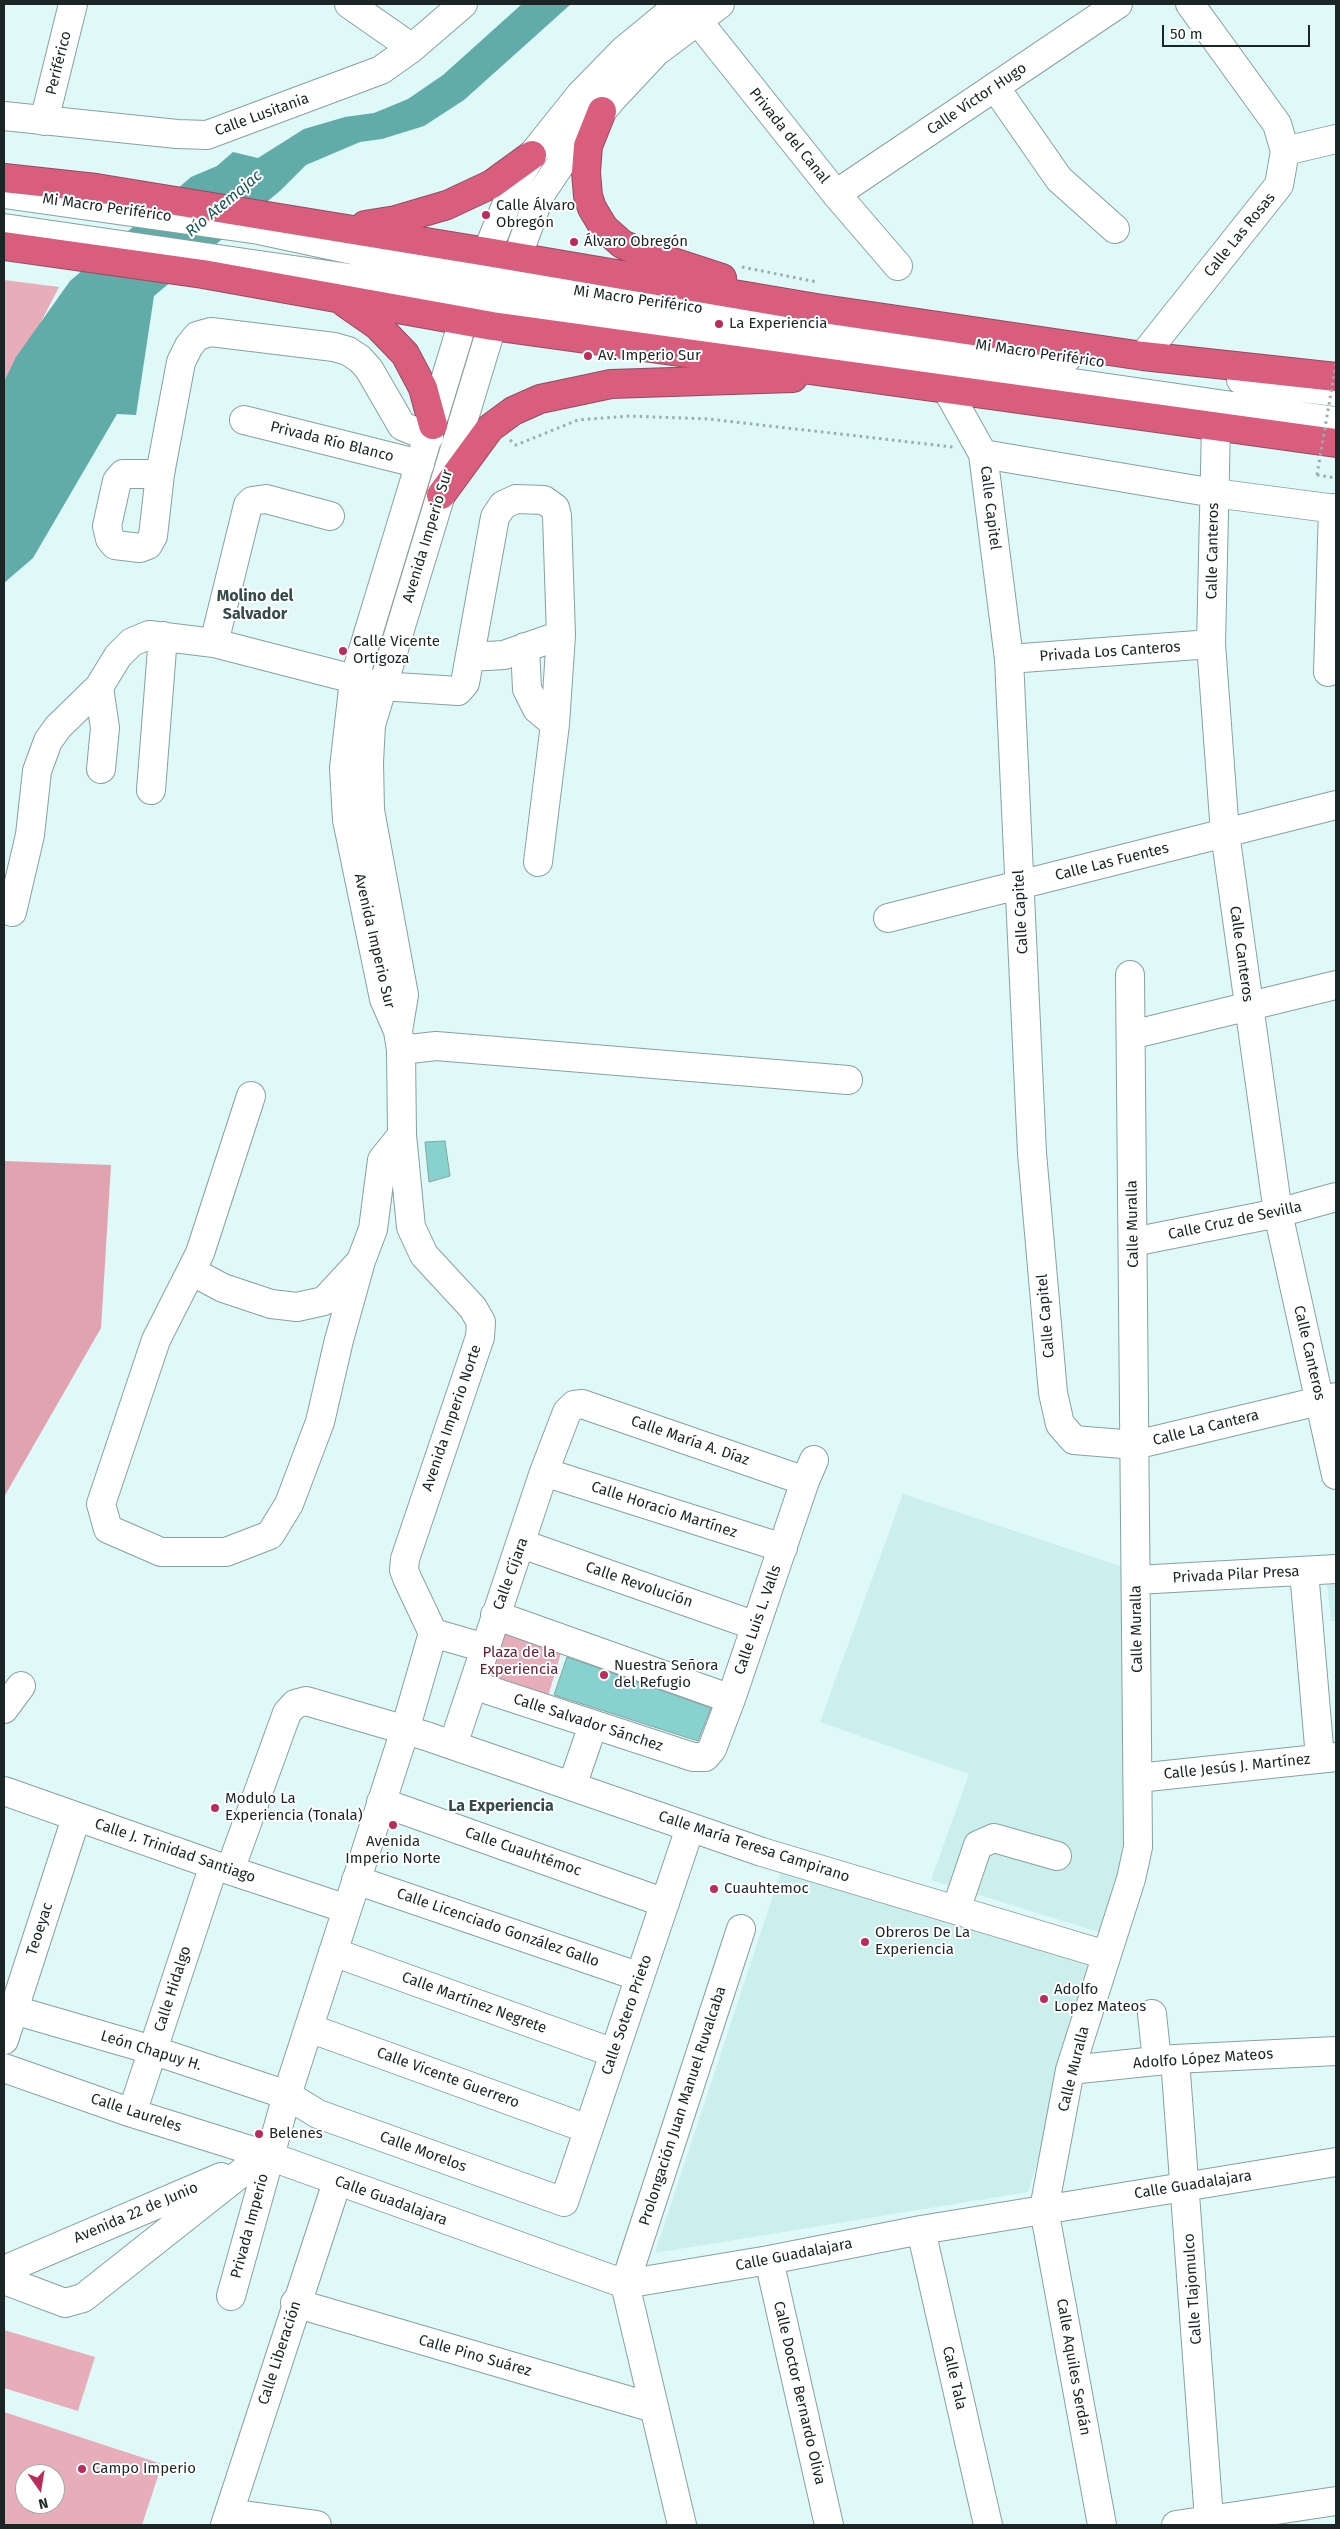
<!DOCTYPE html>
<html>
<head>
<meta charset="utf-8">
<style>
  body { margin:0 }
  #map { position:relative; width:1340px; height:2529px; overflow:hidden; background:#def9f8; font-family:"Fira Sans",sans-serif }
  canvas { display:block }
  .frame { position:absolute; inset:0; border:5px solid #1b2525; pointer-events:none }
  .north { position:absolute; left:15px; top:2464px; width:50px; height:50px; box-sizing:border-box; background:#fff; border:1px solid #a4a8a8; border-radius:50%; rotate:167deg; font-size:14px; font-weight:700; line-height:20px; text-align:center; color:#1b2525 }
  .north::after { content:''; display:block; margin:auto; width:18px; height:22px; background:#ba2c5b; clip-path:polygon(50% 0,100% 100%,50% 72%,0 100%) }
  .scale { position:absolute; left:1162px; top:25px; width:148px; height:22px; box-sizing:border-box; border:2px solid #1b2525; border-top:0; padding-left:6px; font-size:15px; line-height:18px; white-space:nowrap; color:#1b2525; -webkit-text-stroke:4px #fff; paint-order:stroke }
</style>
</head>
<body>
<div id="map">
<canvas width="1340" height="2529"></canvas>
<div class="frame"></div>
<div class="north">N</div>
<div class="scale">50 m</div>
</div>
<script>
const c = document.querySelector('canvas').getContext('2d');
c.lineJoin = 'round';
function paint(path, color) {
  c.fillStyle = color;
  c.fill(path, 'evenodd');
}
function toPath(rows) {
  const path = new Path2D();
  for (const r of rows) {
    path.moveTo(r[0], r[1]);
    for (let i = 2; i < r.length; i += 2) path.lineTo(r[i], r[i + 1]);
  }
  return path;
}
function stroke(path, color, width, dash) {
  c.strokeStyle = color;
  c.lineWidth = width;
  c.lineCap = dash ? 'butt' : 'round';
  c.setLineDash(dash || []);
  c.stroke(path);
}
function write(font, color, halo, rows, align = 'center') {
  c.font = font + ' "Fira Sans",sans-serif';
  c.lineWidth = 4;
  c.setLineDash([]);
  c.textBaseline = 'middle';
  c.strokeStyle = halo;
  c.fillStyle = color;
  for (const [text, x, y, turn = 0] of rows) {
    c.save();
    c.translate(x, y);
    c.rotate((+turn || 0) * Math.PI / 180);
    c.textAlign = isNaN(turn) ? turn : align;
    if (halo) c.strokeText(text, 0, 0);
    c.fillText(text, 0, 0);
    c.restore();
  }
}
const built = toPath([
  [903,1494,1129,1569,1134,1845,1105,1934,931,1880,969,1774,820,1722],
  [1336,1575,1336,1621,1331,1621,1326,1576],
  [783,1865,1099,1961,1028,2192,655,2253]
]);
const green = toPath([
  [4,280,59,287,4,393],
  [499,1617,563,1646,546,1703,477,1682],
  [4,2330,95,2357,78,2411,4,2388],
  [4,2412,162,2464,142,2525,4,2525],
  [25,2474,55,2474,55,2504,25,2504]
]);
const forest = toPath([
  [4,1161,111,1165,101,1328,4,1497]
]);
const water = toPath([
  [522,4,571,4,464,100,424,126,382,139,360,142,306,165,281,190,154,296,136,415,117,414,33,558,4,583,4,382,16,357,70,281,191,177,217,166,233,152,258,158,304,129,345,117,374,113,408,99,443,75]
]);
const building = toPath([
  [445,1141,450,1176,429,1182,425,1142,445,1141],
  [567,1657,711,1708,698,1741,554,1695,567,1657]
]);
const path = toPath([
  [742,267,817,282],
  [510,440,516,445,578,420,629,416,709,419,953,447],
  [1317,475,1336,478]
]);
const minor = toPath([
  [349,4,412,48],
  [686,6,836,194,898,266],
  [995,87,1059,179,1115,229],
  [4,116,177,134,207,135,381,70,412,48,463,4],
  [44,121,73,4],
  [1285,151,1336,139],
  [4,194,259,230,479,277,1067,358],
  [836,194,1118,4],
  [4,228,1336,421],
  [1143,356,1279,185,1285,151,1277,124,1190,4],
  [1241,380,1336,392],
  [946,388,983,454,1009,659,1032,1153,1053,1393,1060,1424,1074,1440,1135,1445,1336,1397],
  [244,420,420,464],
  [1216,426,1211,644,1225,833,1278,1213,1336,1475],
  [983,454,1214,493,1336,509],
  [160,474,123,474,117,481,107,526,110,539,115,545,140,548,148,545,153,536,160,474,181,362,189,346,197,336,211,332,334,347,348,351,360,359,369,369,402,426,429,437],
  [214,643,248,505,252,501,266,499,330,516],
  [525,647,527,689,537,709,555,724],
  [470,657,504,655,561,635],
  [1009,659,1211,644],
  [1328,672,1333,508],
  [99,687,105,728,101,769],
  [151,790,163,636],
  [12,912,30,835,37,771,48,741,58,727,99,687,118,656,132,642,149,635,214,643,381,686,458,691,465,683,495,517,503,505,516,499,544,500,555,508,557,516,561,635,555,724,538,862],
  [888,918,1336,805],
  [398,1031,384,999,347,820,344,768,354,680,463,321,487,252,516,181,532,155,580,95,624,50,680,4],
  [1131,1035,1336,985],
  [401,1050,436,1046,848,1080],
  [251,1096,200,1253,191,1271,223,1288,271,1304,297,1307,324,1301,361,1261,373,1229,382,1160,402,1135],
  [1133,1242,1278,1213,1336,1197],
  [191,1271,156,1340,101,1504,108,1529,161,1552,226,1552,270,1535,289,1504,320,1422,339,1340,361,1261],
  [544,1472,783,1548],
  [522,1544,756,1626],
  [1304,1571,1320,1758],
  [1136,1580,1336,1569],
  [495,1615,731,1699],
  [433,1633,485,1648],
  [473,1685,693,1757,705,1757,712,1749,731,1699,805,1481,814,1460],
  [4,1709,21,1686],
  [453,1745,544,1472,567,1412,574,1405,582,1404,805,1481],
  [1138,1778,1336,1757],
  [572,1786,593,1725],
  [4,1791,214,1865,347,1909],
  [381,1802,665,1903],
  [230,1870,287,1713,295,1704,306,1701,426,1736,762,1852,1106,1955],
  [356,1880,640,1977],
  [956,1910,978,1845,994,1838,1057,1856],
  [333,1952,614,2053],
  [14,2010,152,2050,287,2095,318,2114,564,2202,690,1828],
  [1152,2014,1157,2061],
  [309,2028,588,2129],
  [4,2040,76,1818],
  [1175,2059,1209,2519],
  [4,2068,132,2113,269,2156,625,2284,769,2260,921,2230,1336,2162],
  [1070,2070,1175,2059,1336,2051],
  [132,2113,214,1865],
  [921,2230,988,2525],
  [769,2260,829,2525],
  [4,2270,221,2177],
  [4,2280,65,2303,83,2298,255,2162],
  [625,2284,741,1929],
  [625,2284,682,2525],
  [231,2296,287,2095,405,1730,433,1633,407,1578,404,1570,405,1559,480,1337,481,1322,473,1308,424,1255,411,1227,402,1135,401,1050,398,1031,404,995,370,810,369,762,371,725,492,326,540,195,572,147,612,99,656,52,720,4],
  [295,2303,654,2408],
  [229,2513,317,2525],
  [225,2525,337,2182],
  [1102,2525,1044,2209,1070,2070,1131,1879,1138,1847,1130,975],
  [1176,2525,1336,2501]
]);
const highway = toPath([
  [602,111,588,146,586,172,588,196,592,208,604,228,622,244,633,249,722,278],
  [4,178,96,188,487,252,816,308,1143,356,1336,377],
  [365,225,396,220,447,205,492,184,532,155],
  [4,246,203,274,492,326,1336,443],
  [345,303,378,326,405,354,423,388,433,425],
  [441,495,490,428,513,411,540,399,611,384,793,378]
]);
const pathBridge = toPath([
  [1317,475,1336,363]
]);
const markers = [
  [486,215,5,"#ba2c5b"],
  [574,242,5,"#ba2c5b"],
  [719,324,5,"#ba2c5b"],
  [588,356,5,"#ba2c5b"],
  [343,651,5,"#ba2c5b"],
  [604,1675,5,"#ba2c5b"],
  [215,1808,5,"#ba2c5b"],
  [393,1825,5,"#ba2c5b"],
  [714,1889,5,"#ba2c5b"],
  [865,1942,5,"#ba2c5b"],
  [1044,1999,5,"#ba2c5b"],
  [259,2134,5,"#ba2c5b"],
  [82,2469,5,"#ba2c5b"]
];
const streetNames = [
  ["Periférico",59,63,-76],
  ["Calle Víctor Hugo",977,99,-34],
  ["Calle Lusitania",262,115,-20],
  ["Privada del Canal",789,136,51],
  ["Mi Macro Periférico",107,208,8],
  ["Calle Las Rosas",1240,235,-51],
  ["Mi Macro Periférico",638,300,8],
  ["Mi Macro Periférico",1040,354,8],
  ["Privada Río Blanco",332,442,14],
  ["Calle Capitel",990,508,83],
  ["Avenida Imperio Sur",428,536,-73],
  ["Calle Canteros",1213,551,-89],
  ["Privada Los Canteros",1110,652,-4],
  ["Calle Las Fuentes",1112,862,-14],
  ["Calle Capitel",1021,912,-93],
  ["Avenida Imperio Sur",374,941,77],
  ["Calle Canteros",1241,954,82],
  ["Calle Cruz de Sevilla",1235,1221,-12],
  ["Calle Muralla",1133,1224,-91],
  ["Calle Capitel",1046,1316,-95],
  ["Calle Canteros",1309,1353,77],
  ["Avenida Imperio Norte",452,1418,-71],
  ["Calle La Cantera",1206,1428,-14],
  ["Calle María A. Díaz",690,1441,19],
  ["Calle Horacio Martínez",664,1510,18],
  ["Calle Cíjara",511,1574,-70],
  ["Privada Pilar Presa",1236,1575,-3],
  ["Calle Revolución",639,1585,19],
  ["Calle Luis L. Valls",758,1620,-71],
  ["Calle Muralla",1137,1629,-91],
  ["Calle Salvador Sánchez",588,1723,18],
  ["Calle Jesús J. Martínez",1237,1767,-6],
  ["Calle María Teresa Campirano",754,1847,18],
  ["Calle J. Trinidad Santiago",175,1851,19],
  ["Calle Cuauhtémoc",523,1852,19],
  ["Calle Licenciado González Gallo",498,1928,19],
  ["Teoeyac",40,1929,-72],
  ["Calle Hidalgo",173,1989,-72],
  ["Calle Martínez Negrete",474,2003,20],
  ["Calle Sotero Prieto",627,2015,-71],
  ["León Chapuy H.",151,2051,17],
  ["Adolfo López Mateos",1203,2059,-4],
  ["Calle Muralla",1074,2069,-76],
  ["Calle Vicente Guerrero",448,2078,20],
  ["Prolongación Juan Manuel Ruvalcaba",683,2106,-72],
  ["Calle Laureles",136,2113,18],
  ["Calle Morelos",423,2152,20],
  ["Calle Guadalajara",1193,2185,-9],
  ["Calle Guadalajara",391,2201,20],
  ["Avenida 22 de Junio",136,2213,-23],
  ["Privada Imperio",250,2226,-75],
  ["Calle Guadalajara",794,2255,-11],
  ["Calle Tlajomulco",1193,2289,-94],
  ["Calle Liberación",280,2353,-72],
  ["Calle Pino Suárez",475,2356,16],
  ["Calle Aquiles Serdán",1073,2367,80],
  ["Calle Tala",954,2378,77],
  ["Calle Doctor Bernardo Oliva",799,2393,77]
];
const poiNames = [
  ["Calle Álvaro",496,206],
  ["Obregón",496,223],
  ["Álvaro Obregón",584,242],
  ["La Experiencia",729,324],
  ["Av. Imperio Sur",598,356],
  ["Calle Vicente",353,642],
  ["Ortigoza",353,659],
  ["Nuestra Señora",614,1666],
  ["del Refugio",614,1683],
  ["Modulo La",225,1799],
  ["Experiencia (Tonala)",225,1816],
  ["Avenida",393,1842,"center"],
  ["Imperio Norte",393,1859,"center"],
  ["Cuauhtemoc",724,1889],
  ["Obreros De La",875,1933],
  ["Experiencia",875,1950],
  ["Adolfo",1054,1990],
  ["Lopez Mateos",1054,2007],
  ["Belenes",269,2134],
  ["Campo Imperio",92,2469]
];
const parkNames = [
  ["Plaza de la",519,1653],
  ["Experiencia",519,1670]
];
const waterNames = [
  ["Río Atemajac",224,204,-40]
];
const neighbourhoodNames = [
  ["Molino del",255,597],
  ["Salvador",255,615],
  ["La Experiencia",501,1807]
];
paint(built, '#caefed');
paint(green, '#e7adb8');
paint(forest, '#e0a3af');
paint(water, '#61aba9');
paint(building, '#87d2cf');
stroke(building, '#89a2a1', 1);
stroke(minor, '#88a1a0', 30);
stroke(highway, '#964a5f', 30);
stroke(path, '#99aead', 3, [2.5, 4]);
stroke(minor, '#fff', 28);
stroke(highway, '#d95e7e', 28);
stroke(pathBridge, '#99aead', 3, [2.5, 4]);
for (const [x, y, r, color] of markers) {
  const dot = new Path2D();
  dot.arc(x, y, r, 0, 2 * Math.PI);
  c.fillStyle = color;
  c.fill(dot);
  stroke(dot, '#fff', 2);
}
write('15px', '#1b2525', '#fff', streetNames);
write('15px', '#1b2525', '#fff', poiNames, 'left');
write('15px', '#641c32', '#fff', parkNames);
write('italic 16px', '#175755', '#fff', waterNames);
write('bold 16px', '#344b4a', '#fff', neighbourhoodNames);
</script>
</body>
</html>
